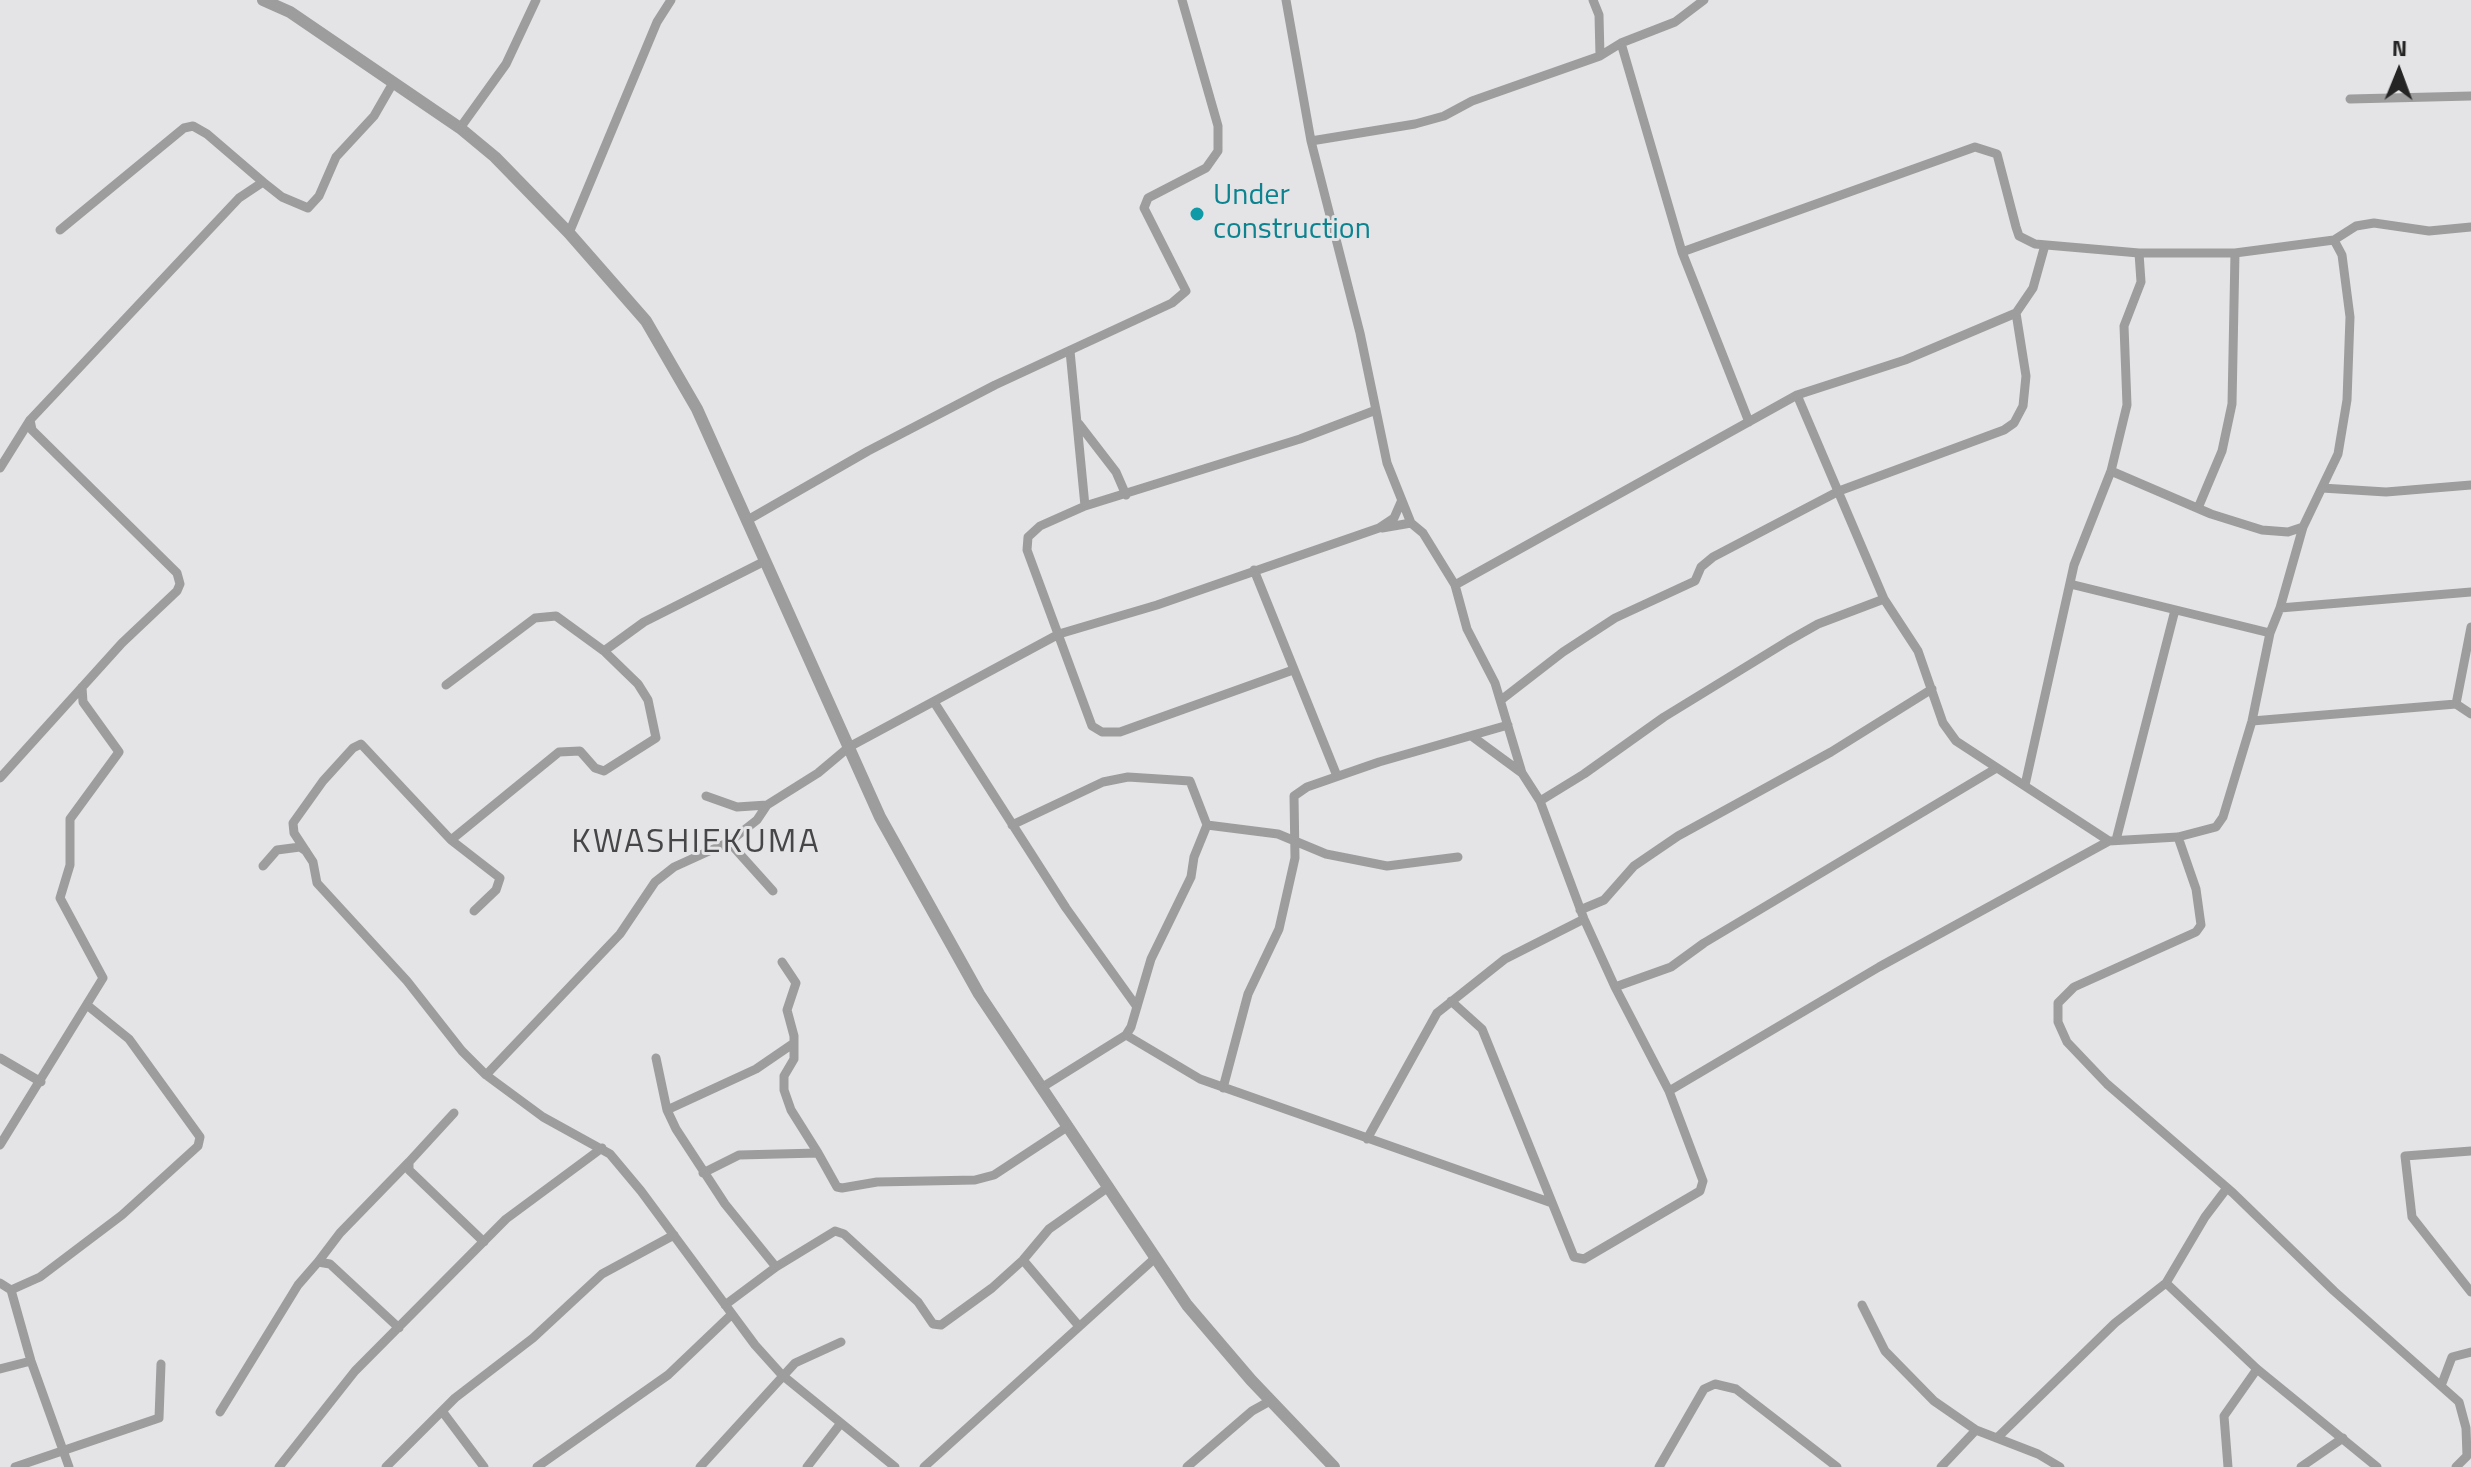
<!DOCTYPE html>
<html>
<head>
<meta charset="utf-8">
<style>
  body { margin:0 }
  #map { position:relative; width:2471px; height:1467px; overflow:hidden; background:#e4e4e6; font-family:"Titillium Web",sans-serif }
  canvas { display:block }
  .north { position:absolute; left:2359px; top:32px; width:80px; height:80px; -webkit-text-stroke:6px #e4e4e6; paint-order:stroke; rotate:1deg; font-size:22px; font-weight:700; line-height:32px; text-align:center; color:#242424 }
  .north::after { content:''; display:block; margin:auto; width:28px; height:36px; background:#242424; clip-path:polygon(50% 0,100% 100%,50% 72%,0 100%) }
</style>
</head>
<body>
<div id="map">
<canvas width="2471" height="1467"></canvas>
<div class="north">N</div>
</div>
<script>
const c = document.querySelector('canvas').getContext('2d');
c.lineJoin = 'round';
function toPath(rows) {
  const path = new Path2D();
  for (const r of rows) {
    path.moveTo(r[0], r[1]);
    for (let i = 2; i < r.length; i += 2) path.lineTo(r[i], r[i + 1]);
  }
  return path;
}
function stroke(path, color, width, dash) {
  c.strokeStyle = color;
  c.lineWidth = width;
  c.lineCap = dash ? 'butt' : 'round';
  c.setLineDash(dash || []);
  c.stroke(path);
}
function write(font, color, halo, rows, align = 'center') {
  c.font = font + ' "Titillium Web",sans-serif';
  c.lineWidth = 6;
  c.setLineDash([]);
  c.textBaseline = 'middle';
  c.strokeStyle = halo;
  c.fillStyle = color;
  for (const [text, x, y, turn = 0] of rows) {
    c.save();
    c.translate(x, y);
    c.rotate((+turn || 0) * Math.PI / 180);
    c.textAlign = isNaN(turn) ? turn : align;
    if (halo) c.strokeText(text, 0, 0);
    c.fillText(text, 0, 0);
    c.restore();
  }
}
const minor = toPath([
  [1286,0,1311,141,1360,333,1387,463,1411,523,1423,533,1455,585,1467,629,1495,683,1522,773,1540,801,1584,919,1615,987,1669,1091,1703,1181,1700,1191,1584,1259,1574,1257,1482,1029,1451,1001],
  [1593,0,1599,15,1600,56],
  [1621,43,1682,252,1749,422],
  [2350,99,2471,96],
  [460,128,506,64,536,0],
  [1311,141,1415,124,1444,116,1472,101,1600,56,1621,43,1675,22,1704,0],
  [60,230,184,128,193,126,207,134,263,182],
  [569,233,657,22,671,0],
  [1682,252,1975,147,1997,154,2016,227,2019,236,2035,244,2139,253,2235,253,2334,240,2356,226,2374,223,2429,231,2471,227],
  [1070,351,1085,506],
  [1797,395,1884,599,1918,651,1943,723,1956,741,2109,841],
  [1079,424,1116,472,1126,495],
  [0,468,30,420],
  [2111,471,2211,514,2262,530,2288,532,2303,527],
  [2322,488,2386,492,2471,485],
  [2198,508,2222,451,2232,404,2235,253],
  [746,521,868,451,995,385,1172,303,1186,291,1144,208,1148,198,1206,168,1218,151,1218,126,1182,0],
  [1382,528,1411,523],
  [1254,570,1337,776],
  [2070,584,2270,633],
  [1455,585,1797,395,1905,360,2016,313],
  [2280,608,2471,592],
  [604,651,644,622,763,562],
  [1293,670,1120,732,1102,732,1092,726,1027,550,1028,537,1040,526,1085,506,1300,439,1376,410],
  [446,685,535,618,556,616,604,651,638,684,648,700,656,738,604,771,595,768,580,751,559,752,451,840,361,744,353,748,323,781,293,823,294,833,313,862,317,883,407,981,462,1051,486,1075,543,1117,610,1154,641,1191,755,1345,782,1375,895,1467],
  [1501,700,1563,652,1615,618,1695,581,1701,567,1713,557,1839,491,2004,430,2014,423,2023,406,2026,376,2016,313,2033,288,2045,245],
  [934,702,1066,908,1137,1007],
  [2456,704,2471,714],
  [2252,721,2456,704,2471,627],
  [1473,737,1522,773],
  [0,778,122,643,177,591,180,584,177,573,32,430,30,420,239,198,263,182,282,197,308,208,319,196,336,157,374,116,393,83],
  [2025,785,2074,565,2111,471,2127,405,2124,326,2141,282,2139,253],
  [706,796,737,807,767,805],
  [1540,801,1584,774,1664,717,1788,641,1818,624,1884,599],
  [1012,825,1103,782,1128,777,1190,781,1207,825],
  [2178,837,2196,889,2201,925,2196,932,2074,987,2058,1003,2058,1022,2067,1042,2107,1084,2233,1193,2334,1291,2459,1402,2466,1428,2467,1456,2456,1467],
  [451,840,500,878,496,890,474,911],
  [2116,840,2175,610],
  [729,842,773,891],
  [263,866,277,850,300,847,306,851],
  [1580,910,1604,900,1634,866,1678,836,1831,752,1932,689],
  [782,962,796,983,787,1010,794,1036,794,1059,784,1076,784,1090,791,1110,818,1153],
  [1615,987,1671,967,1704,943,1995,769],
  [1126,1035,1200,1079,1552,1203],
  [0,1058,41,1082],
  [656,1058,667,1110,676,1129,725,1204,776,1267],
  [486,1075,620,934,655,882,674,867,729,842,757,820,767,805,818,773,849,747,1059,634,1157,605,1379,528,1394,518,1401,502],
  [1041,1088,1126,1035,1131,1027,1151,959,1191,877,1194,857,1207,825,1278,834,1326,854,1387,866,1458,857],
  [1223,1088,1248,994,1279,929,1295,858,1294,796,1307,787,1379,762,1508,725],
  [1669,1091,1879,967,2109,841,2178,837,2216,827,2223,817,2252,721,2270,633,2280,608,2303,527,2338,454,2347,400,2350,317,2342,255,2334,240],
  [667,1110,756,1069,794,1043],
  [454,1113,409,1162,409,1170,484,1242],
  [1367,1139,1437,1013,1505,959,1584,919],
  [0,1145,103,978,60,898,70,865,70,819,119,752,83,702,82,687],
  [2471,1151,2405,1156,2412,1217,2471,1292],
  [703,1173,739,1155,818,1153,837,1187,842,1188,877,1182,975,1180,994,1175,1067,1127],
  [1023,1260,1078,1325],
  [318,1262,340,1233,409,1162],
  [0,1283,11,1290,31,1361,69,1467],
  [2166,1283,2257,1369,2377,1467],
  [11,1290,40,1277,122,1215,198,1146,200,1137,129,1039,87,1005],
  [725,1305,776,1267,835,1231,844,1234,918,1302,933,1324,941,1325,992,1288,1023,1260,1049,1229,1107,1188],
  [1862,1305,1885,1351,1934,1401,1976,1430,2038,1454,2060,1467],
  [0,1369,31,1361],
  [2441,1386,2452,1357,2471,1352],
  [442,1411,484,1467],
  [220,1412,298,1285,318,1262,330,1264,399,1328],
  [1998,1437,2115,1323,2166,1283,2205,1217,2227,1188],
  [15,1467,159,1418,161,1364],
  [279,1467,355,1371,506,1219,602,1148],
  [386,1467,455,1398,533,1338,602,1274,674,1235],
  [537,1467,668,1375,732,1314],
  [700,1467,795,1363,841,1342],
  [807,1467,841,1423],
  [924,1467,1154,1259],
  [1187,1467,1252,1411,1270,1401],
  [1659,1467,1704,1389,1715,1384,1736,1389,1837,1467],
  [1941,1467,1976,1430],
  [2228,1467,2224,1416,2257,1369],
  [2301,1467,2343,1438]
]);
const tertiary = toPath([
  [263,0,290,12,460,128,495,157,569,233,646,321,697,409,880,817,979,994,1187,1305,1251,1380,1334,1467]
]);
const markers = [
  [1197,214,8,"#0f9aa8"]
];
const cultureNames = [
  ["Under",1213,197],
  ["construction",1213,231]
];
const quarterNames = [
  ["KWASHIEKUMA",696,844]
];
stroke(minor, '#9e9d9e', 9);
stroke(tertiary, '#9e9d9e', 12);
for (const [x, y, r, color] of markers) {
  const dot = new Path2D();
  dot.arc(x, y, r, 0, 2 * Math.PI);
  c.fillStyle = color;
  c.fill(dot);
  stroke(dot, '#e4e4e6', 3);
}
write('30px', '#0d838f', '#e4e4e6', cultureNames, 'left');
c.letterSpacing = '2px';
write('34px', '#464648', '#e4e4e6', quarterNames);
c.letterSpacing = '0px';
</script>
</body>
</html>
